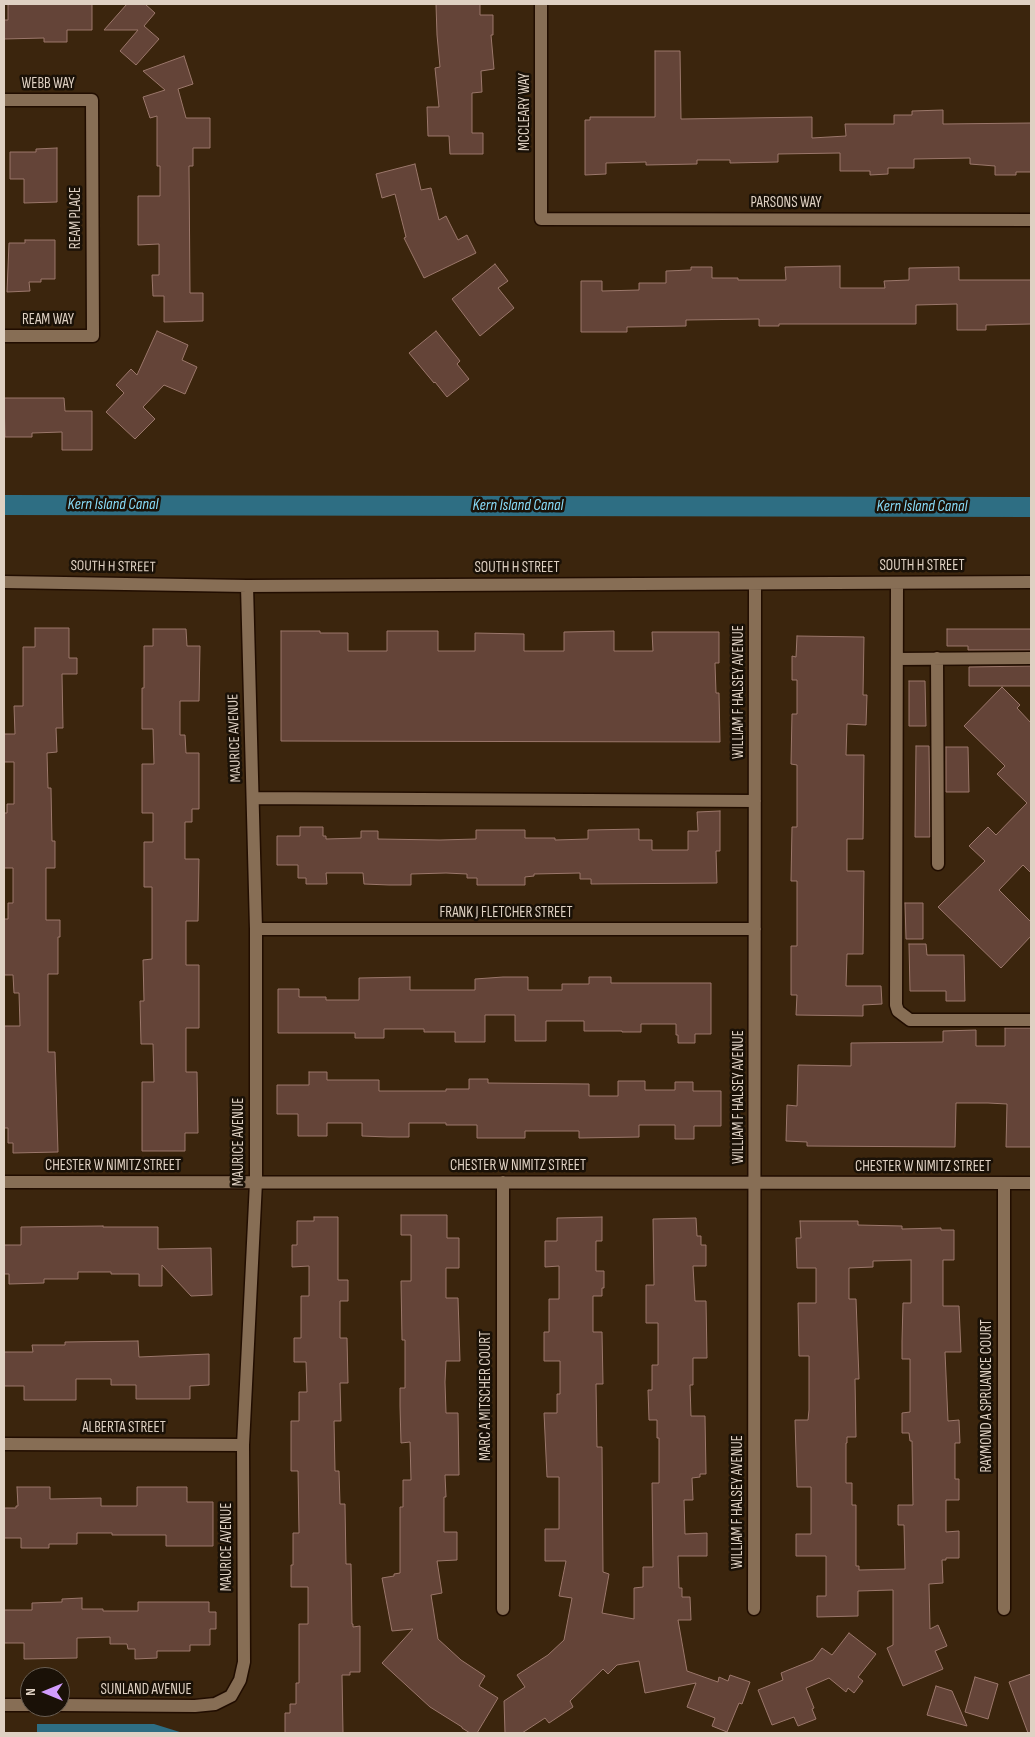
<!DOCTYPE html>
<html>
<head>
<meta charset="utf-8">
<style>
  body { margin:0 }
  #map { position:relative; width:1035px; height:1737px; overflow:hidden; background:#3b250d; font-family:"Sofia Sans Condensed",sans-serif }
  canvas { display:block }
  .frame { position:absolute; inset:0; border:5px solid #dfd1c3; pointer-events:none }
  .north { position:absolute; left:20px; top:1667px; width:50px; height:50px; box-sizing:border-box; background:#1a1107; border:1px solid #695e52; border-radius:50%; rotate:270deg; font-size:14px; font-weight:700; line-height:20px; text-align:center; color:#dfd1c3 }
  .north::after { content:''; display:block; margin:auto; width:18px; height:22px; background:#d29cfd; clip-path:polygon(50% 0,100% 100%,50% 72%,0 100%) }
</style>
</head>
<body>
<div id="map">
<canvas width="1035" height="1737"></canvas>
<div class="frame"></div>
<div class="north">N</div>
</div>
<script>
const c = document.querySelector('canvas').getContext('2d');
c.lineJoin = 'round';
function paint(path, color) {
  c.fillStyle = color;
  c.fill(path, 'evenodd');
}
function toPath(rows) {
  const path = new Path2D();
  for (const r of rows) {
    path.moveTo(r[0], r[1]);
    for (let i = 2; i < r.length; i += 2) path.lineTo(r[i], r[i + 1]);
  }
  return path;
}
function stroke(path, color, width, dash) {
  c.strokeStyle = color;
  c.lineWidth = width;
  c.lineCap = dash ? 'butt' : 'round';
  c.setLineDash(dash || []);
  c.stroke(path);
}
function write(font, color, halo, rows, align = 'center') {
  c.font = font + ' "Sofia Sans Condensed",sans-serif';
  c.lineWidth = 5;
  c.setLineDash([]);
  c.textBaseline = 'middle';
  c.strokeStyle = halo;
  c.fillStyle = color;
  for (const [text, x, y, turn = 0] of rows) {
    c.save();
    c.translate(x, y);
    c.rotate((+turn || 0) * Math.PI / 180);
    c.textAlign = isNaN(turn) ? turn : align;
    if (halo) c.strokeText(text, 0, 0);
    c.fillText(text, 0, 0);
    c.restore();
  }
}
const water = toPath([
  [37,1724,154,1724,183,1733,37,1733]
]);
const canal = toPath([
  [4,505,1031,507]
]);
const building = toPath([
  [8,4,92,4,92,30,67,30,67,42,44,42,44,38,4,39,4,20,8,20,8,4],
  [127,4,145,4,155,13,144,26,159,39,136,65,120,51,138,30,104,30,127,4],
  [436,4,480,4,480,15,493,15,493,35,491,35,494,69,481,71,482,92,472,93,472,133,483,133,483,154,450,154,449,136,428,136,427,107,439,107,435,68,440,67,437,35,436,4],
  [655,51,680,51,681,119,812,117,812,138,846,136,845,124,894,124,894,115,912,115,912,111,943,110,943,124,1031,123,1031,172,1016,172,1016,175,995,175,995,166,970,164,970,158,914,159,914,168,888,168,888,174,870,175,870,171,840,171,840,153,778,154,778,162,730,163,730,160,697,160,697,164,646,165,646,162,606,163,606,174,585,175,585,120,590,120,590,117,655,117,655,51],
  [184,56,193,84,178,89,186,118,210,118,210,148,193,148,193,166,189,166,190,293,203,293,203,321,164,322,164,296,153,296,152,275,159,275,159,244,138,245,138,196,160,196,160,166,157,166,157,116,150,118,143,97,165,90,143,71,184,56],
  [57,148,57,202,24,203,24,179,10,179,10,152,36,152,36,149,57,148],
  [415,164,421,190,431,188,439,220,446,216,458,240,467,235,476,253,424,278,404,238,406,237,395,194,382,198,376,174,415,164],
  [25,240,55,240,55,279,41,279,41,282,29,282,30,291,7,292,9,243,25,243,25,240],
  [495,264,508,281,498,288,514,308,480,336,452,299,495,264],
  [840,266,840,288,885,288,884,281,909,280,909,268,959,267,959,280,1031,280,1031,324,986,325,986,330,957,330,957,304,916,305,916,324,779,324,779,326,759,326,759,319,686,320,686,326,627,327,627,332,581,332,581,281,602,281,602,291,639,290,639,283,666,283,666,271,691,270,691,267,712,267,712,278,738,278,738,280,786,280,785,267,840,266],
  [157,331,188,345,182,360,197,367,185,394,164,385,143,407,155,419,135,439,106,412,124,393,116,385,131,369,137,375,157,331],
  [436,331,460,361,457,364,469,379,447,397,435,382,434,383,409,353,436,331],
  [4,398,64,398,65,411,92,411,92,450,62,450,62,432,32,433,32,437,5,437,4,398],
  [35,628,69,628,69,658,77,658,77,674,62,674,63,728,56,728,57,752,47,753,48,788,51,788,52,841,55,841,55,868,46,868,46,920,60,920,60,937,58,937,58,974,48,974,48,1052,55,1052,58,1152,13,1153,13,1143,8,1143,8,1128,4,1128,4,1026,20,1026,19,993,14,993,13,975,4,975,4,919,8,919,8,903,13,903,13,868,4,868,4,813,7,813,7,804,14,804,14,762,4,762,4,734,15,734,14,706,23,706,23,647,35,647,35,628],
  [153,629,186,629,187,646,200,646,199,701,180,701,180,735,185,735,186,753,199,753,199,809,192,809,192,822,185,822,185,859,199,859,198,921,186,921,186,965,199,965,199,1028,186,1028,186,1072,197,1072,198,1133,185,1133,185,1151,142,1151,142,1082,154,1082,153,1044,141,1044,140,1001,144,1001,143,960,152,959,152,887,144,887,144,842,153,842,153,813,142,813,142,764,154,764,153,729,142,729,142,688,144,688,144,646,153,646,153,629],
  [947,629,1031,629,1031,650,968,650,968,646,947,646,947,629],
  [281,631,320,631,320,633,348,633,348,651,387,651,387,631,438,631,438,651,475,651,475,633,524,634,524,651,564,651,564,632,614,631,614,651,653,651,652,632,719,632,719,663,715,663,716,693,719,693,720,742,281,741,281,631],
  [797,636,864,637,863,695,867,695,866,725,847,724,846,755,864,755,863,839,847,839,847,871,864,871,863,954,847,954,846,986,881,986,882,1004,863,1005,863,1016,796,1015,797,995,791,995,791,946,797,946,797,881,791,881,792,827,797,827,797,765,791,764,792,714,797,714,797,680,792,680,792,656,796,657,797,636],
  [1031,666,1031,686,969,686,969,667,1031,666],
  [909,681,925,681,926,726,909,726,909,681],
  [1002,687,1020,705,1017,708,1031,723,1031,873,1023,865,999,890,1031,922,1031,936,1001,968,938,907,985,861,969,846,988,827,996,835,1027,803,997,774,1005,766,964,726,1002,687],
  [916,746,929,746,930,837,915,837,916,746],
  [946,747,968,747,969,792,946,792,946,747],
  [720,811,720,851,716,851,717,883,591,884,591,879,580,879,580,873,534,874,534,876,525,877,525,885,477,885,477,878,467,878,467,874,446,873,411,874,411,885,389,885,364,884,363,873,326,873,327,884,306,884,306,878,298,878,298,865,277,865,277,836,300,836,300,827,323,827,323,836,326,836,326,839,361,838,361,831,378,831,378,839,440,840,476,839,476,830,525,830,525,838,555,838,555,840,588,839,588,830,639,829,639,840,652,840,652,850,688,850,688,831,698,831,697,812,720,811],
  [905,903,923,903,923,939,906,939,905,903],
  [909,944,926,944,927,955,964,955,965,1001,946,1001,946,991,910,991,909,944],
  [410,977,410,990,475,990,475,979,503,977,528,977,528,990,562,990,562,984,589,984,589,977,611,977,611,983,711,983,711,1034,695,1034,695,1043,678,1043,678,1035,676,1035,676,1024,641,1024,641,1032,622,1032,622,1031,584,1031,584,1021,546,1021,546,1041,515,1041,515,1015,485,1015,485,1042,455,1042,455,1032,424,1032,424,1029,384,1029,384,1038,355,1038,355,1033,278,1033,278,989,299,989,299,997,326,997,326,1000,359,1000,359,978,410,977],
  [1005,1028,1031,1028,1031,1147,1006,1147,1007,1104,988,1103,956,1103,955,1147,807,1146,807,1142,786,1141,787,1105,797,1106,798,1065,851,1066,851,1043,943,1042,943,1031,976,1030,976,1046,1005,1046,1005,1028],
  [309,1072,327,1072,327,1080,379,1080,379,1091,446,1091,446,1089,469,1089,469,1079,488,1079,488,1083,589,1084,589,1096,618,1096,618,1081,645,1081,645,1090,675,1090,675,1082,693,1082,693,1091,721,1091,721,1126,694,1126,694,1139,675,1139,675,1125,639,1125,639,1137,579,1138,579,1131,525,1131,525,1138,477,1138,477,1125,446,1125,446,1123,409,1123,409,1137,389,1137,362,1136,362,1123,327,1123,327,1136,298,1136,298,1114,277,1114,277,1085,309,1085,309,1072],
  [401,1215,447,1215,447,1238,459,1238,459,1268,446,1268,446,1298,458,1298,460,1361,446,1361,445,1382,446,1413,458,1413,459,1475,445,1475,446,1497,444,1497,444,1532,457,1532,457,1560,437,1561,442,1593,431,1595,438,1639,461,1660,485,1676,479,1686,498,1698,477,1733,470,1733,462,1728,462,1727,430,1707,382,1663,413,1629,392,1631,382,1578,394,1576,394,1574,400,1573,400,1507,403,1507,403,1480,411,1480,410,1442,401,1443,400,1406,400,1388,405,1388,405,1340,402,1340,401,1281,411,1281,411,1235,401,1235,401,1215],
  [314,1217,338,1217,338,1280,348,1280,348,1301,340,1301,340,1338,347,1338,348,1383,340,1383,341,1421,334,1421,335,1471,339,1471,340,1504,345,1504,346,1564,351,1564,352,1624,353,1624,353,1627,360,1626,360,1672,350,1672,350,1675,342,1675,343,1733,285,1733,285,1713,290,1713,290,1704,296,1704,296,1683,299,1683,299,1624,308,1624,308,1587,291,1587,291,1565,293,1565,293,1533,299,1533,298,1471,291,1471,291,1421,299,1421,299,1392,307,1392,306,1362,294,1362,294,1338,301,1338,301,1296,309,1296,309,1266,292,1267,292,1245,297,1245,297,1221,314,1221,314,1217],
  [602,1217,602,1241,596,1241,596,1271,604,1271,604,1288,602,1288,602,1296,593,1296,593,1332,602,1332,603,1384,596,1384,597,1447,602,1447,603,1572,609,1574,602,1613,634,1619,634,1588,643,1587,643,1567,653,1567,652,1483,659,1483,659,1438,657,1438,657,1420,649,1420,648,1390,652,1390,652,1365,658,1365,658,1323,646,1323,646,1285,654,1285,653,1219,696,1218,697,1236,701,1236,701,1245,706,1245,706,1266,693,1266,695,1301,706,1301,707,1358,693,1358,693,1385,690,1385,691,1416,705,1416,706,1474,700,1474,700,1477,692,1478,693,1500,684,1500,685,1534,707,1533,707,1556,678,1556,679,1588,682,1588,682,1597,690,1597,691,1620,678,1620,687,1671,718,1682,719,1677,728,1681,730,1675,750,1682,742,1704,739,1703,727,1732,712,1726,715,1718,687,1707,696,1683,645,1693,639,1661,617,1665,608,1674,603,1669,570,1701,573,1707,549,1723,545,1718,522,1733,505,1733,504,1701,525,1687,517,1675,548,1655,564,1640,572,1598,559,1596,566,1561,545,1561,545,1529,559,1529,559,1477,547,1477,544,1413,557,1413,557,1394,560,1394,560,1361,544,1361,544,1332,549,1332,549,1299,559,1299,559,1266,545,1267,545,1241,557,1241,557,1218,602,1217],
  [800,1221,858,1221,858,1225,902,1226,902,1229,941,1228,941,1230,954,1230,954,1260,943,1260,943,1306,959,1306,961,1352,945,1352,948,1421,959,1420,960,1443,955,1443,955,1479,959,1479,959,1500,946,1500,946,1532,959,1531,959,1558,946,1558,946,1560,942,1560,943,1583,929,1584,930,1629,938,1625,947,1646,935,1651,943,1669,903,1686,887,1648,893,1645,893,1590,858,1591,858,1616,817,1617,817,1596,826,1596,826,1556,796,1556,796,1534,811,1534,811,1487,797,1487,795,1420,808,1420,809,1410,809,1356,799,1356,798,1303,816,1303,816,1268,797,1268,796,1238,801,1238,800,1221],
  [911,1260,911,1303,903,1303,902,1341,902,1359,910,1359,910,1412,902,1413,902,1433,909,1433,910,1441,912,1441,913,1505,898,1505,898,1525,904,1525,905,1569,859,1570,859,1566,856,1566,856,1505,852,1505,852,1483,846,1483,846,1443,847,1443,847,1437,856,1437,855,1379,859,1379,856,1299,849,1299,849,1268,873,1267,873,1261,911,1260],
  [103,1226,103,1227,158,1227,158,1249,211,1248,212,1295,191,1296,162,1265,162,1286,139,1286,139,1274,111,1274,111,1272,78,1272,78,1279,44,1279,44,1283,9,1284,9,1274,4,1274,4,1245,21,1245,21,1227,103,1226],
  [138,1341,139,1357,209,1354,209,1385,190,1386,190,1399,136,1399,136,1385,111,1385,111,1379,76,1379,76,1400,24,1400,24,1386,4,1386,4,1352,33,1352,32,1345,65,1345,65,1342,138,1341],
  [17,1487,50,1487,50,1499,101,1498,101,1506,137,1506,137,1487,187,1487,187,1502,213,1502,213,1546,166,1546,166,1535,112,1535,112,1533,77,1533,77,1544,49,1544,49,1548,21,1548,21,1538,4,1538,4,1508,16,1508,16,1506,18,1506,17,1487],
  [82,1598,82,1609,103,1609,103,1611,138,1611,138,1602,209,1602,209,1612,216,1612,216,1629,210,1629,210,1645,190,1645,190,1651,157,1651,157,1658,135,1659,135,1649,128,1649,127,1644,110,1644,110,1637,77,1638,77,1658,24,1659,24,1643,4,1643,4,1610,32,1610,32,1603,62,1602,62,1599,82,1598],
  [849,1633,876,1654,858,1677,863,1681,854,1693,848,1688,846,1692,829,1678,806,1688,814,1708,812,1709,816,1719,798,1726,794,1717,772,1725,758,1690,783,1680,781,1673,813,1660,822,1648,832,1655,849,1633],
  [1031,1674,1031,1733,1028,1733,1009,1682,1031,1674],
  [975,1677,998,1684,988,1719,965,1712,975,1677],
  [936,1686,952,1691,967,1726,927,1715,936,1686]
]);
const minor = toPath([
  [541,4,541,219,1031,220],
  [4,100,92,100,93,336,4,336],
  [4,582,247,586,1031,582],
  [897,583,896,1005,898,1011,910,1020,1031,1020],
  [937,658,938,864],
  [897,659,1031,658],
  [253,798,755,801],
  [256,929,755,929],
  [4,1182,1031,1183],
  [4,1444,243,1445],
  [503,1609,503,1182],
  [754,1609,755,584],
  [1004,1609,1004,1183],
  [4,1705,30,1705],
  [60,1705,195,1706,215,1704,231,1696,240,1680,244,1662,243,1445,256,1182,256,929,247,586]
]);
const streetNames = [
  ["WEBB WAY",48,84],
  ["MCCLEARY WAY",525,112,-90],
  ["PARSONS WAY",786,203],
  ["REAM PLACE",76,218,-90],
  ["REAM WAY",48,320],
  ["SOUTH H STREET",922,566],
  ["SOUTH H STREET",113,567,1],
  ["SOUTH H STREET",517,568],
  ["WILLIAM F HALSEY AVENUE",739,692,-90],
  ["MAURICE AVENUE",235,738,-92],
  ["FRANK J FLETCHER STREET",506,913],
  ["WILLIAM F HALSEY AVENUE",739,1097,-90],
  ["MAURICE AVENUE",239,1142,-90],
  ["CHESTER W NIMITZ STREET",113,1166],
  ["CHESTER W NIMITZ STREET",518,1166],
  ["CHESTER W NIMITZ STREET",923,1167],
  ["MARC A MITSCHER COURT",486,1396,-90],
  ["RAYMOND A SPRUANCE COURT",987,1396,-90],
  ["ALBERTA STREET",124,1428],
  ["WILLIAM F HALSEY AVENUE",738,1502,-90],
  ["MAURICE AVENUE",227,1547,-90],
  ["SUNLAND AVENUE",146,1690]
];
const waterNames = [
  ["Kern Island Canal",113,505],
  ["Kern Island Canal",518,506],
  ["Kern Island Canal",922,507]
];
paint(water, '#2e6e83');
stroke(canal, '#2e6e83', 20);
paint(building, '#644438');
stroke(building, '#9b776b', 1);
stroke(minor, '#210d00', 15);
stroke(minor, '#876e55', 12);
write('15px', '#dfd1c3', '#1a1107', streetNames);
write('italic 16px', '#88dcf9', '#1a1107', waterNames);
</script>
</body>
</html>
